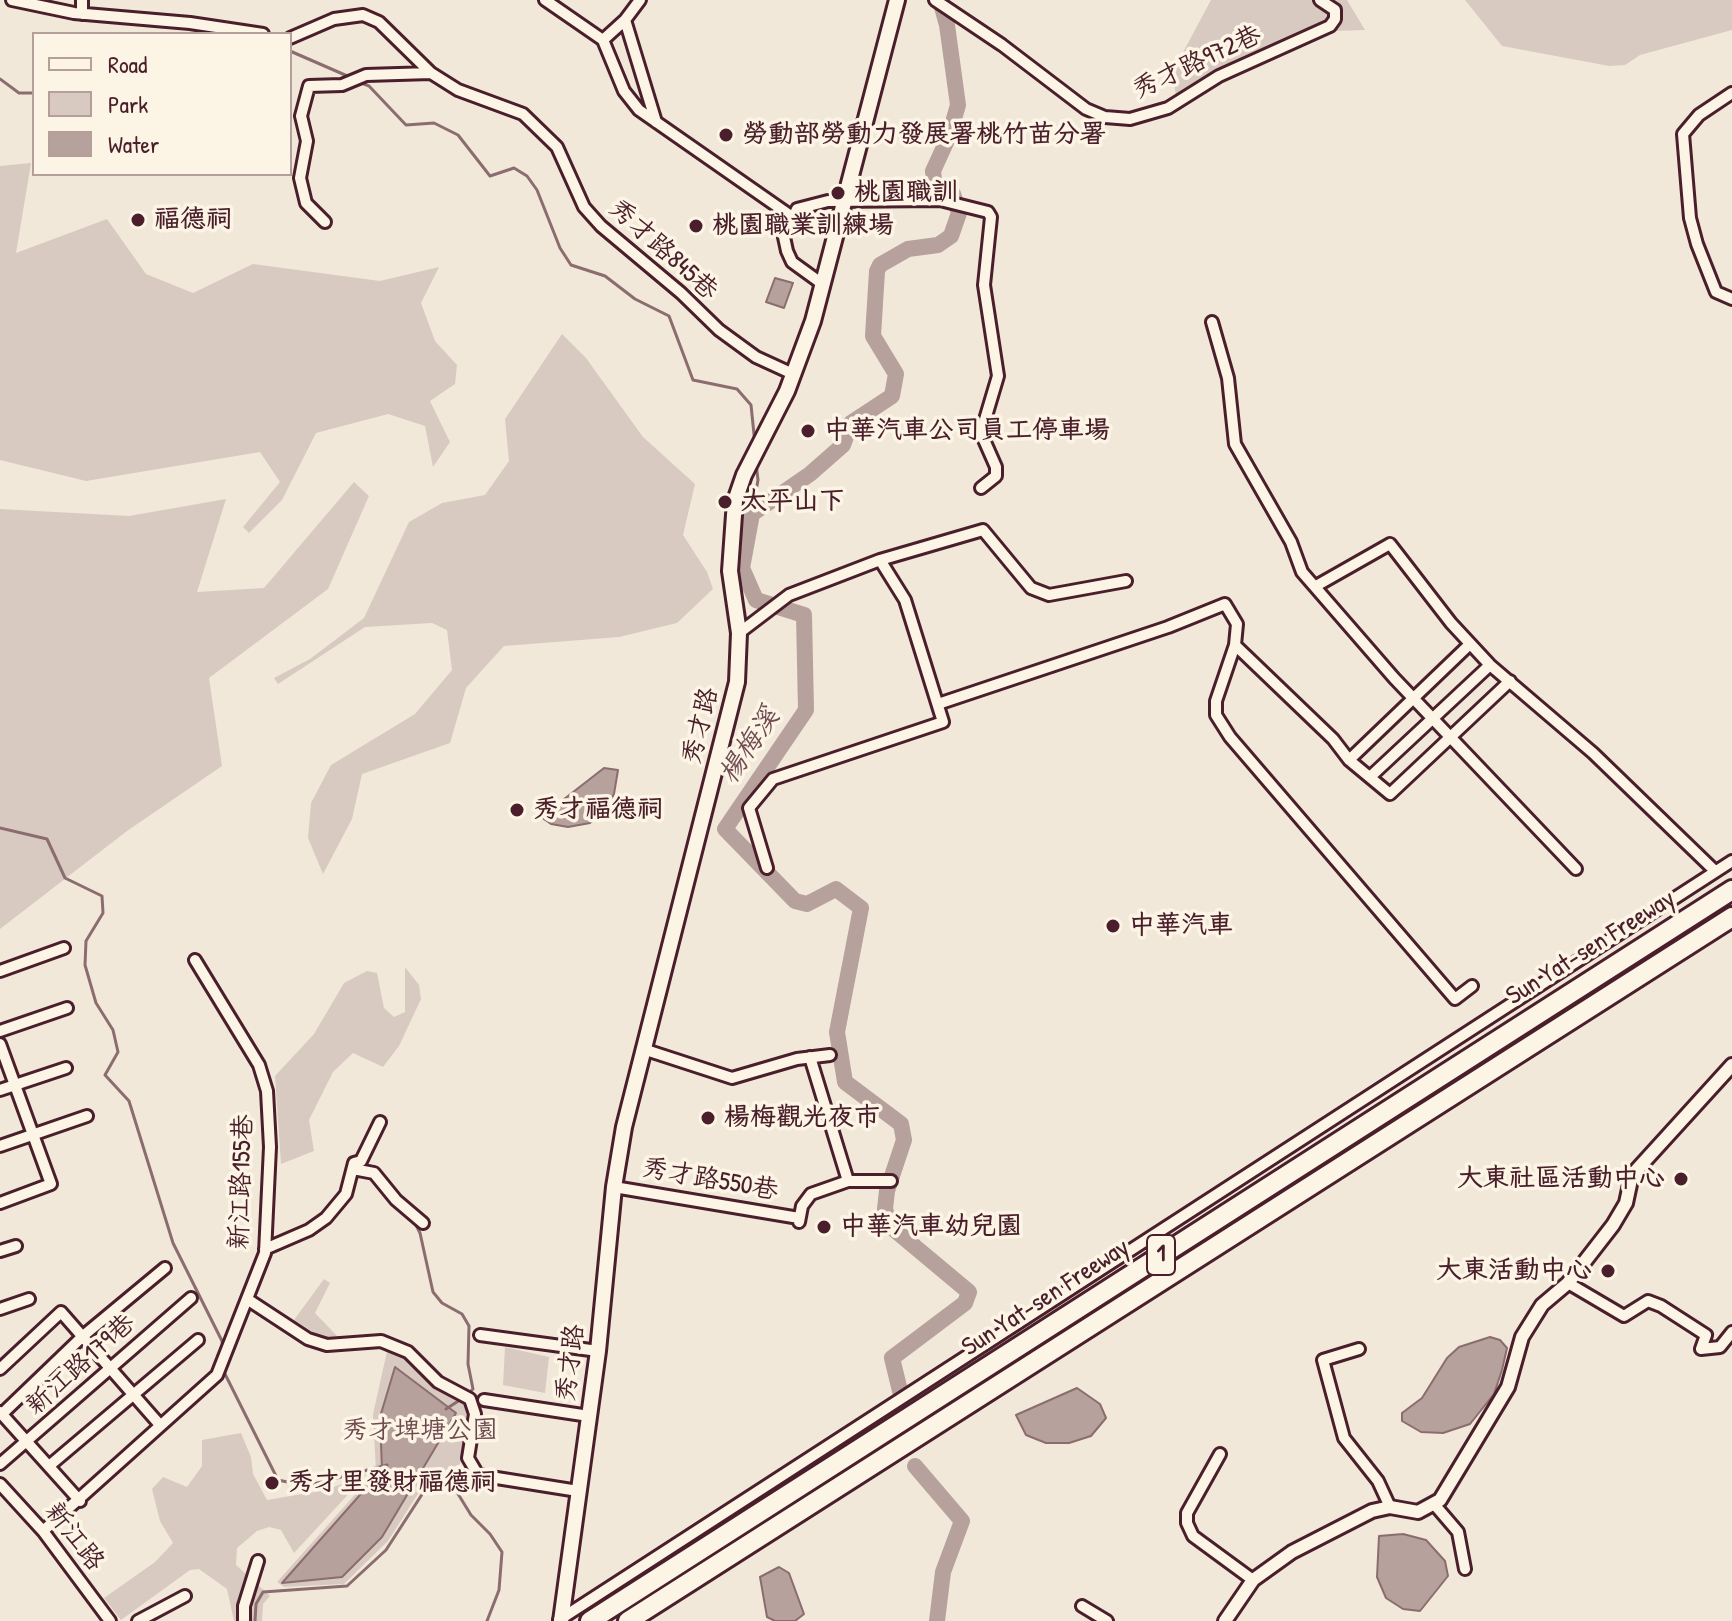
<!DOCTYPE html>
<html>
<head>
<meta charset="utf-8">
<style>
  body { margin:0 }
  #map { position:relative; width:1732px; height:1621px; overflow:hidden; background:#f1e8da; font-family:"Patrick Hand",sans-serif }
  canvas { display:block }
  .legend { position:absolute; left:32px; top:32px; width:260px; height:144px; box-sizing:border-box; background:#fcf5e5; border:2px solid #b59f9b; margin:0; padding:10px 14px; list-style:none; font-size:24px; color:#4a1f2b }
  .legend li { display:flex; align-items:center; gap:16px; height:40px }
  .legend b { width:40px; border:2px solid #b59f9b }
</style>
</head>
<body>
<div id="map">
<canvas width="1732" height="1621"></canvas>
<ul class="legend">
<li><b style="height:10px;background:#fcf5e5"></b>Road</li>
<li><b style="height:22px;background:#d8cac0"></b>Park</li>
<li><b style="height:22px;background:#b6a19c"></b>Water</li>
</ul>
</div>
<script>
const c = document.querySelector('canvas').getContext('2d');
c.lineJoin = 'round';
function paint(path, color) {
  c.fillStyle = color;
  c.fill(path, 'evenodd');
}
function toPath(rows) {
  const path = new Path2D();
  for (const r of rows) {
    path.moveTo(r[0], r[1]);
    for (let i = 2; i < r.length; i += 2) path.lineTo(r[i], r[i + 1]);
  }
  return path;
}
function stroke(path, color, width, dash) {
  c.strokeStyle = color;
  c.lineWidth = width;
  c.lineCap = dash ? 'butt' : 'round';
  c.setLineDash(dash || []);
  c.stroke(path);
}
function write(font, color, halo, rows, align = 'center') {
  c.font = font + ' "Patrick Hand","LXGW WenKai TC",sans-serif';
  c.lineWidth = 7;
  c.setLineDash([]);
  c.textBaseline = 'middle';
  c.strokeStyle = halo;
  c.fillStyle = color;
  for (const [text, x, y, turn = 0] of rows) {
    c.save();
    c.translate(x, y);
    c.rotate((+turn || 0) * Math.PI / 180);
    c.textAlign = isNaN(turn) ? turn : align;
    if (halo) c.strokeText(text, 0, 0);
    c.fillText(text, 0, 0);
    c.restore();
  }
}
const green = toPath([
  [1211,0,1347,0,1365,30,1335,31,1176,97,1173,71],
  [1465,0,1732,0,1732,30,1640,55,1625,65,1609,66,1502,46],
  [31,163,16,253,107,219,146,274,193,293,253,264,380,281,439,267,421,303,435,341,457,365,455,384,430,401,450,442,433,467,425,426,388,414,316,433,282,500,249,533,243,527,280,482,260,452,86,481,0,460,0,166],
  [562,334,586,358,643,437,695,484,683,535,707,572,713,589,677,623,619,637,504,646,466,688,450,743,362,774,352,819,323,874,308,838,311,803,331,765,415,714,452,670,447,630,432,623,365,627,278,684,274,678,310,659,364,618,409,522,442,503,485,495,509,461,505,419],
  [354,482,369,496,328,589,209,678,222,766,127,831,0,929,0,509,129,516,226,499,197,592,264,588],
  [405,967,419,985,421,999,399,1046,383,1067,353,1053,333,1072,309,1120,314,1151,281,1164,275,1076,314,1034,344,983,367,971,377,973,384,1008,394,1017,405,1012],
  [324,1279,330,1283,315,1313,339,1338,326,1340,294,1320],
  [388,1347,402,1353,436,1385,464,1403,469,1415,460,1464,428,1478,388,1541,344,1584,284,1587,277,1582,376,1471,373,1414],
  [505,1347,549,1357,545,1393,503,1385],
  [241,1433,251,1457,253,1474,267,1500,326,1490,367,1474,294,1553,281,1530,269,1527,257,1531,237,1548,236,1565,270,1596,263,1604,262,1621,234,1621,227,1589,199,1569,190,1570,121,1620,104,1598,155,1562,173,1543,160,1521,152,1489,163,1477,187,1487,202,1466,202,1440]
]);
const water = toPath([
  [775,278,793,283,784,308,766,302,775,278],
  [604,768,618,770,614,794,604,813,590,823,568,827,551,824,541,817,604,768],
  [1490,1337,1500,1340,1507,1348,1502,1370,1494,1394,1470,1424,1443,1433,1421,1432,1402,1421,1402,1413,1422,1398,1447,1358,1459,1347,1490,1337],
  [395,1367,456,1413,382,1537,342,1577,282,1583,382,1470,380,1417,395,1367],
  [1077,1388,1100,1404,1106,1418,1091,1436,1069,1443,1046,1443,1026,1435,1016,1415,1077,1388],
  [1403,1534,1426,1540,1445,1561,1448,1576,1420,1611,1403,1609,1386,1598,1377,1577,1379,1536,1403,1534],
  [779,1567,789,1573,804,1614,795,1621,775,1621,767,1617,760,1577,779,1567]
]);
const stream = toPath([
  [290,51,352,78],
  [0,79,19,93,34,93],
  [359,82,369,86,406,125,434,123,458,135,490,176,514,168,527,176,537,190,560,248,571,265,605,276,635,299,669,316,693,380,737,389,751,405,755,444],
  [752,514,758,480,756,463],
  [0,828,47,839,65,878,102,896,103,913,86,941,85,965,96,1003,113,1030,118,1052,105,1075,129,1101,173,1243,222,1341,223,1349],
  [394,1205,415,1223,420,1233,433,1292,442,1303,462,1314,469,1326,468,1364,473,1389,469,1393],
  [225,1374,278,1480,306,1486,387,1465],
  [446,1409,463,1398],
  [415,1480,447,1476,471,1515,490,1534,502,1552,499,1590,487,1621],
  [255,1621,256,1604,263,1592,347,1586,386,1550,432,1479]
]);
const river = toPath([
  [902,1399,892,1358,965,1303,969,1292,890,1226,885,1209,887,1191,904,1140,901,1124,845,1082,837,1032,861,908,836,889,807,904,795,901,725,829,806,710,804,615,756,600,742,568,752,514,810,474,843,445,851,423,892,396,896,374,873,336,877,271,880,265,908,249,938,245,951,236,959,213,953,194,935,189,933,171,949,136,958,105,947,25,940,0],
  [915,1466,962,1521,943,1572,937,1621]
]);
const minor = toPath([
  [12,0,74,13,190,23,263,34],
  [82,0,82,14],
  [545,0,603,40,624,91,639,110,791,216],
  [935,0,1002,45,1086,109,1105,117,1130,119,1168,108,1219,76,1330,26,1335,19,1335,10,1320,0],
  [625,20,656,122],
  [290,38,334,19,363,15,379,22,431,73,458,90,523,114,557,147,584,207,601,226,681,293,719,330,756,357,793,374],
  [603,40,625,20,640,0],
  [1732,93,1699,115,1683,134,1690,218,1697,244,1716,292,1732,299],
  [325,222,306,203,300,178,307,141,301,116,309,86,342,85,366,75,431,73],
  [821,283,792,262,787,251,784,237,797,209,828,201,940,200,988,212,991,217,984,285,998,376,981,433,996,467,996,476,981,488],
  [1212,322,1228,378,1235,444,1291,542,1302,572,1394,678,1576,869],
  [1316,586,1390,544,1451,623,1490,665,1593,753,1715,871],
  [739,633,789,595,880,560,983,530,1031,588,1049,595,1126,581],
  [1235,645,1333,739,1349,760,1390,794,1510,681],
  [938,704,1168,627,1225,604,1237,624,1235,645,1216,701,1216,715,1230,737,1455,999,1472,986],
  [1349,760,1470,644],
  [1370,777,1490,665],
  [767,868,749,808,773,779,943,722,905,600,880,560],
  [0,971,64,948],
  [0,1031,67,1008],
  [0,1044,51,1184,0,1203],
  [643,1049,732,1078,797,1059,830,1055],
  [810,1057,848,1181],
  [0,1090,66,1068],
  [0,1146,87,1116],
  [353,1169,374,1173,396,1200,423,1223],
  [614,1187,799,1218],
  [799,1222,802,1206,811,1194,848,1181,891,1181],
  [265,1249,309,1230,326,1218,346,1194,354,1163,361,1161,380,1122],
  [0,1251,16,1246],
  [1568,1283,1624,1316,1648,1301,1661,1306,1706,1335,1701,1349,1720,1347,1732,1332],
  [247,1299,308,1339,327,1345,381,1341,408,1352,438,1382,470,1399,475,1414,468,1458,478,1475,578,1491],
  [0,1309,29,1299],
  [480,1335,598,1351],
  [1359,1349,1323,1360,1344,1438,1378,1481,1390,1507],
  [0,1369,61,1312,160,1425],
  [484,1400,589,1416],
  [0,1412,80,1501],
  [2,1414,83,1336,165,1268],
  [1220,1454,1187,1513,1187,1523,1193,1536,1253,1580],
  [0,1464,191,1298],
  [49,1466,198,1340],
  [0,1484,43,1531,110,1621],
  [1434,1504,1458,1532,1465,1569],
  [43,1531,217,1375,265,1253,270,1147,267,1091,259,1065,195,960],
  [1082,1606,1107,1621],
  [559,1620,1732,861],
  [138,1621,185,1596],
  [244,1621,244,1606,258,1561]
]);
const tertiary = toPath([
  [1225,1621,1253,1580,1292,1552,1372,1511,1390,1507,1418,1512,1440,1500,1508,1387,1522,1337,1542,1305,1568,1283,1613,1225,1626,1203,1632,1175,1732,1065]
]);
const secondary = toPath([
  [561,1621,598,1351,614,1187,624,1127,737,682,739,633,730,571,735,501,744,475,787,391,813,321,897,0]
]);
const motorway = toPath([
  [590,1621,1732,890],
  [628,1621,1732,917]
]);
const markers = [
  [726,135,8,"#4a1f2b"],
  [838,193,8,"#4a1f2b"],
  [138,220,8,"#4a1f2b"],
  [696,226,8,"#4a1f2b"],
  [808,431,8,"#4a1f2b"],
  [725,502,8,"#4a1f2b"],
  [517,810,8,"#4a1f2b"],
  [1113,926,8,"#4a1f2b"],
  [708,1118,8,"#4a1f2b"],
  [1681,1179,8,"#4a1f2b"],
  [824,1227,8,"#4a1f2b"],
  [1608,1271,8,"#4a1f2b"],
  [272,1483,8,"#4a1f2b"]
];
const shields = [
  [1161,1255,28]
];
const shieldNames = [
  ["1",1161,1255]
];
const streetNames = [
  ["秀才路972巷",1197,63,-25],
  ["秀才路845巷",663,250,42],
  ["秀才路",701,726,-76],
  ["Sun Yat-sen Freeway",1591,948,-32],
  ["秀才路550巷",710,1180,10],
  ["新江路155巷",242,1182,-88],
  ["Sun Yat-sen Freeway",1046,1298,-33],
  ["秀才路",571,1363,-83],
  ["新江路179巷",81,1365,-42],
  ["新江路",74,1537,52]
];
const poiNames = [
  ["勞動部勞動力發展署桃竹苗分署",742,135],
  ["桃園職訓",854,193],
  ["福德祠",154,220],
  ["桃園職業訓練場",712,226],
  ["中華汽車公司員工停車場",824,431],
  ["太平山下",741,502],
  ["秀才福德祠",533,810],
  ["中華汽車",1129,926],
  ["楊梅觀光夜市",724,1118],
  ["大東社區活動中心",1665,1179,"right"],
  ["中華汽車幼兒園",840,1227],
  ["大東活動中心",1592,1271,"right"],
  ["秀才里發財福德祠",288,1483]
];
const parkNames = [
  ["秀才埤塘公園",420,1431]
];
const waterNames = [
  ["楊梅溪",750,746,-56]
];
paint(green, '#d8cac0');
paint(water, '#b6a19c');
stroke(water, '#8b6d6f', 2);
stroke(stream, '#8b6d6f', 3);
stroke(river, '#b6a19c', 16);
stroke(minor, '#4a1f2b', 16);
stroke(tertiary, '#4a1f2b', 18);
stroke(secondary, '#4a1f2b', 20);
stroke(motorway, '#4a1f2b', 24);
stroke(minor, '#fcf5e5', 10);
stroke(tertiary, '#fcf5e5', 12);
stroke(secondary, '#fcf5e5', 14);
stroke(motorway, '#fcf5e5', 18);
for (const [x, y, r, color] of markers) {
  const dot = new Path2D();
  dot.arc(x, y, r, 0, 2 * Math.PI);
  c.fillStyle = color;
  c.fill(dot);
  stroke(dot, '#fcf5e5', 3);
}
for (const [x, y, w] of shields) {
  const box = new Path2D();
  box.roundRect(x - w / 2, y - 20, w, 40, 6);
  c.fillStyle = '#fcf5e5';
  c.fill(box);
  stroke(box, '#4a1f2b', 2);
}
write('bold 24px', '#4a1f2b', null, shieldNames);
write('26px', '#4a1f2b', '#fcf5e5', streetNames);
write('bold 26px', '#4a1f2b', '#fcf5e5', poiNames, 'left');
write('26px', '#6e4a50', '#fcf5e5', parkNames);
write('italic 28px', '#704c53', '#fcf5e5', waterNames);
</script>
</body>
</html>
